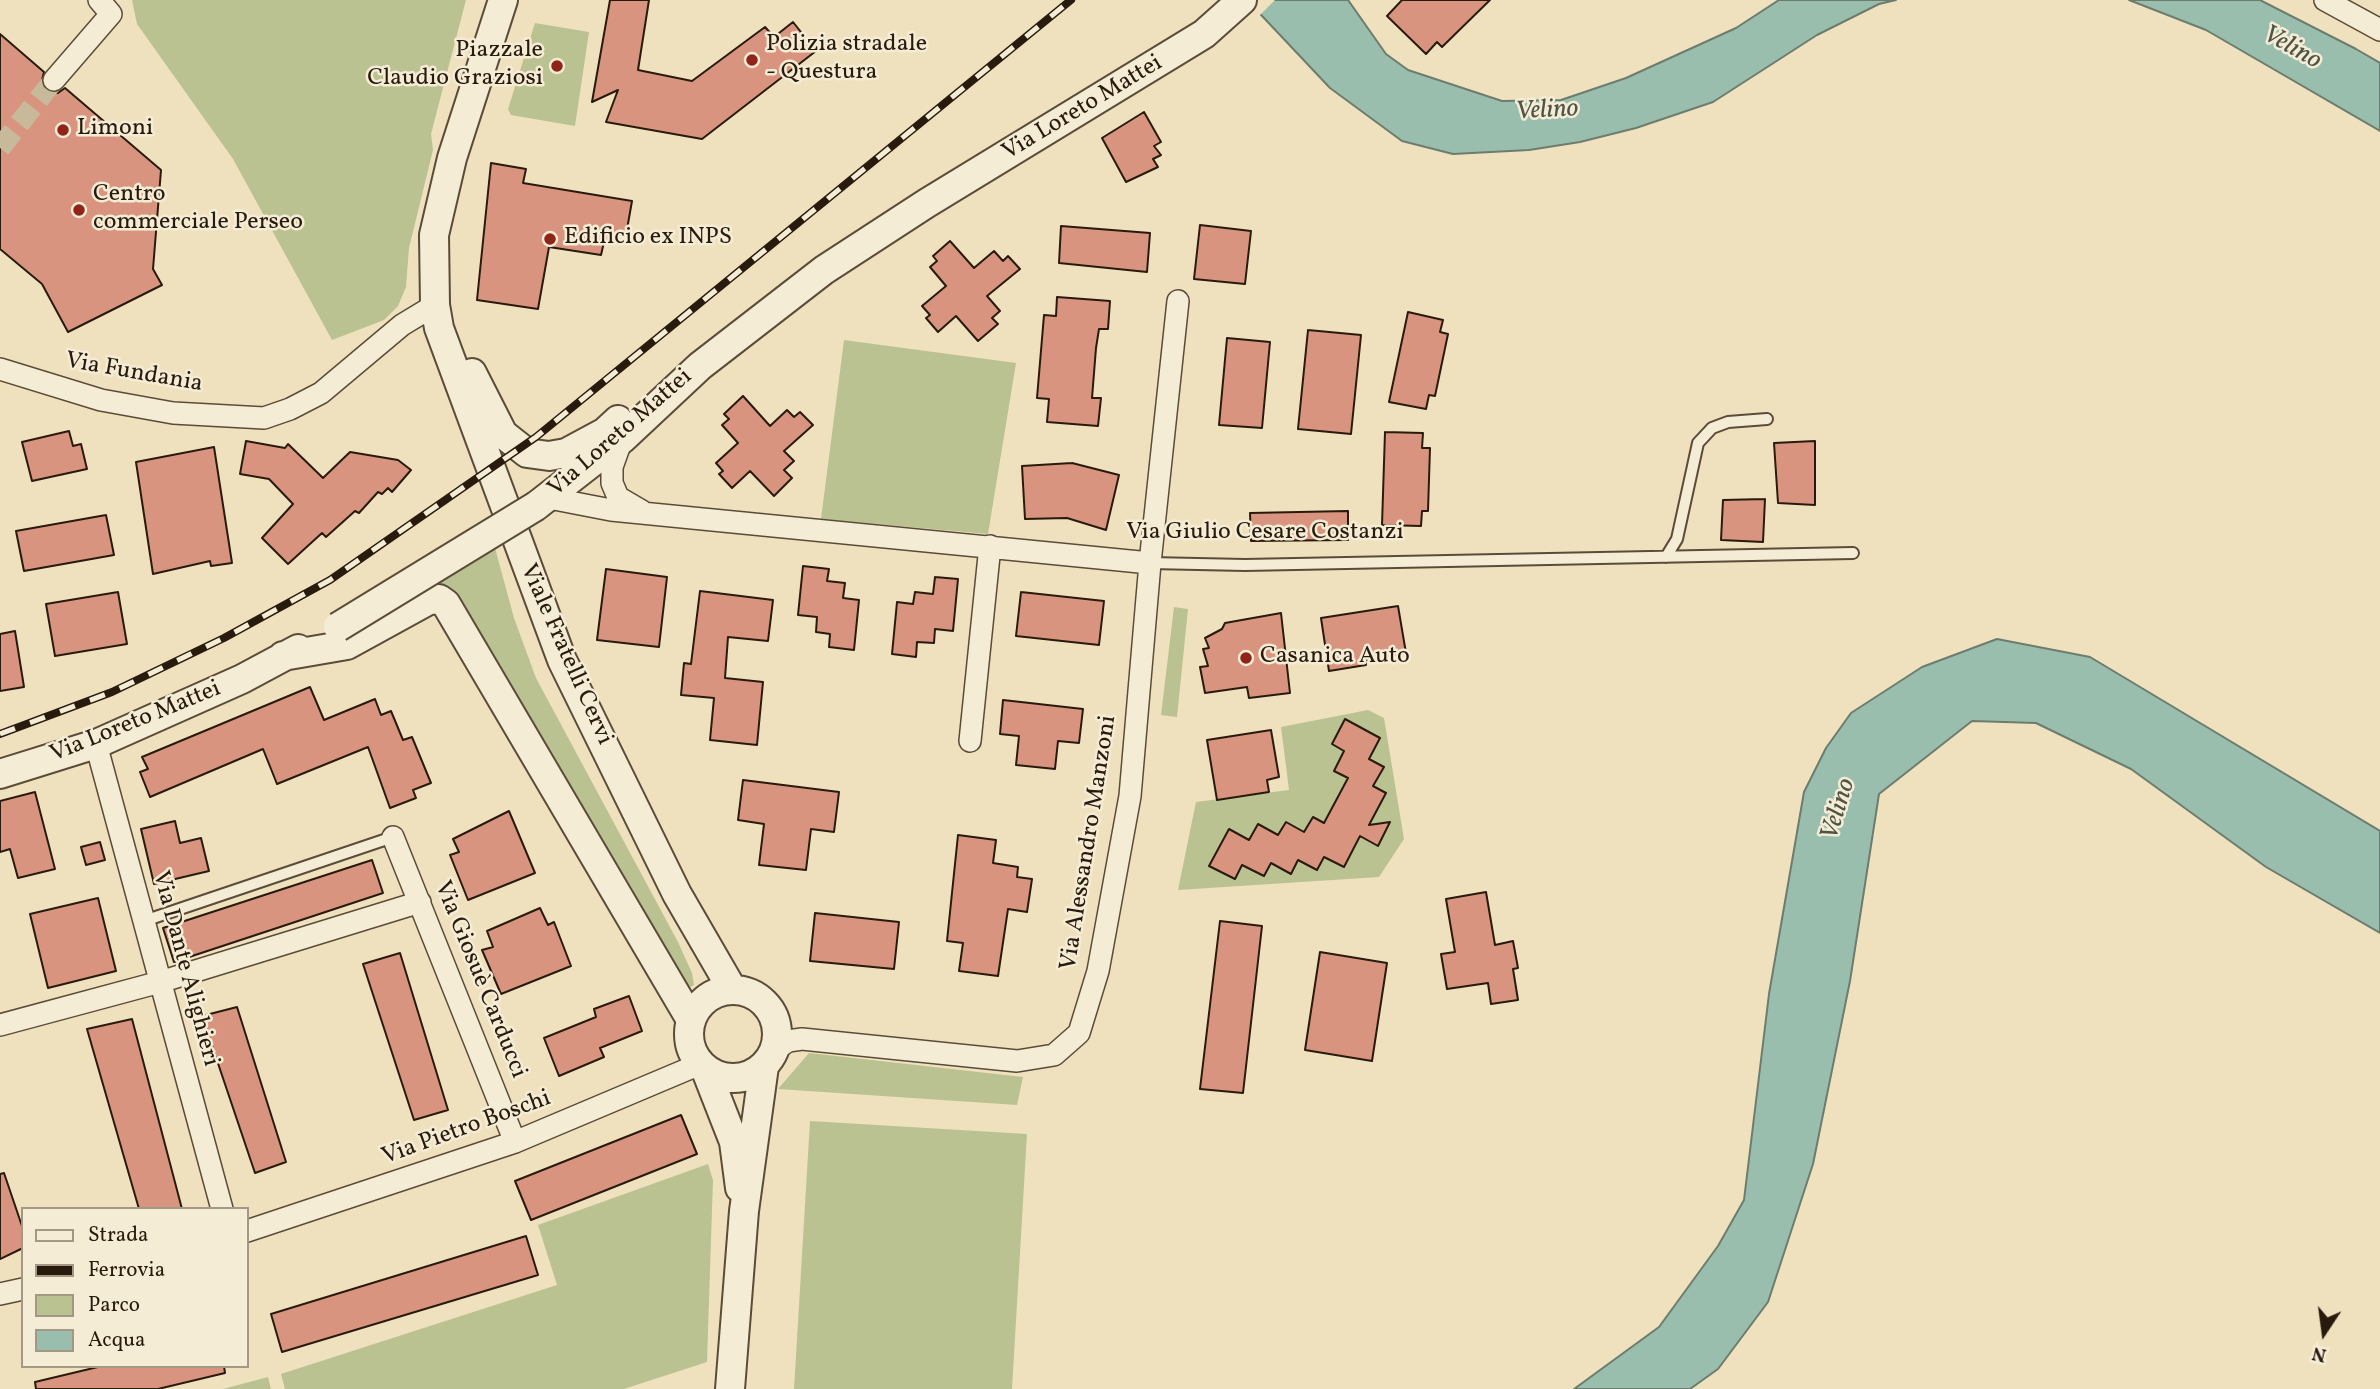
<!DOCTYPE html>
<html>
<head>
<meta charset="utf-8">
<style>
  body { margin:0 }
  #map { position:relative; width:2380px; height:1389px; overflow:hidden; background:#f0e1be; font-family:Vollkorn,serif }
  canvas { display:block }
  .legend { position:absolute; left:21px; top:1207px; width:228px; height:161px; box-sizing:border-box; background:#f5ecd5; border:2px solid #a39885; margin:0; padding:9px 12px; list-style:none; font-size:21px; color:#281b0d }
  .legend li { display:flex; align-items:center; gap:14px; height:35px }
  .legend b { width:35px; border:2px solid #a39885 }
  .north { position:absolute; left:2289px; top:1298px; width:70px; height:70px; -webkit-text-stroke:5px #f5ecd5; paint-order:stroke; rotate:193deg; font-size:19px; font-weight:700; line-height:28px; text-align:center; color:#281b0d }
  .north::after { content:''; display:block; margin:auto; width:24px; height:32px; background:#281b0d; clip-path:polygon(50% 0,100% 100%,50% 72%,0 100%) }
</style>
</head>
<body>
<div id="map">
<canvas width="2380" height="1389"></canvas>
<ul class="legend">
<li><b style="height:9px;background:#f5ecd5"></b>Strada</li>
<li><b style="height:9px;background:#281b0d"></b>Ferrovia</li>
<li><b style="height:19px;background:#bac291"></b>Parco</li>
<li><b style="height:19px;background:#9abeae"></b>Acqua</li>
</ul>
<div class="north">N</div>
</div>
<script>
const c = document.querySelector('canvas').getContext('2d');
c.lineJoin = 'round';
function paint(path, color) {
  c.fillStyle = color;
  c.fill(path, 'evenodd');
}
function toPath(rows) {
  const path = new Path2D();
  for (const r of rows) {
    if (r.length === 3) {
      path.moveTo(r[0] + r[2], r[1]);
      path.arc(r[0], r[1], r[2], 0, 2 * Math.PI);
      continue;
    }
    path.moveTo(r[0], r[1]);
    for (let i = 2; i < r.length; i += 2) path.lineTo(r[i], r[i + 1]);
  }
  return path;
}
function stroke(path, color, width, dash) {
  c.strokeStyle = color;
  c.lineWidth = width;
  c.lineCap = dash ? 'butt' : 'round';
  c.setLineDash(dash || []);
  c.stroke(path);
}
function write(font, color, halo, rows, align = 'center') {
  c.font = font + ' Vollkorn,serif';
  c.lineWidth = 5;
  c.setLineDash([]);
  c.textBaseline = 'middle';
  c.strokeStyle = halo;
  c.fillStyle = color;
  for (const [text, x, y, turn = 0] of rows) {
    c.save();
    c.translate(x, y);
    c.rotate((+turn || 0) * Math.PI / 180);
    c.textAlign = isNaN(turn) ? turn : align;
    if (halo) c.strokeText(text, 0, 0);
    c.fillText(text, 0, 0);
    c.restore();
  }
}
const green = toPath([
  [132,0,466,0,431,134,433,150,409,248,406,287,398,306,384,320,332,340,233,159,137,24],
  [535,23,589,32,575,126,511,115,508,109],
  [844,340,1016,363,988,534,821,519],
  [495,548,514,618,536,678,678,942,692,973,694,985,688,988,439,581],
  [1174,607,1188,609,1177,717,1161,715],
  [1368,710,1384,718,1404,839,1379,877,1178,890,1196,802,1289,790,1281,727],
  [809,1053,1023,1077,1017,1105,778,1089],
  [810,1121,1027,1134,1012,1389,794,1389],
  [708,1164,713,1180,707,1362,624,1389,285,1389,281,1374,557,1285,538,1225],
  [268,1377,271,1389,223,1389]
]);
const water = toPath([
  [1247,0,1348,0,1386,54,1408,70,1502,101,1561,100,1626,78,1736,28,1779,0,1896,0,1879,4,1817,35,1713,102,1636,128,1580,142,1529,150,1453,154,1402,141,1330,88,1247,0],
  [2129,0,2260,0,2356,49,2380,63,2380,131,2206,30,2129,0],
  [1997,639,2090,657,2380,831,2380,933,2266,867,2131,769,2036,723,1972,721,1879,794,1850,981,1813,1164,1768,1302,1718,1369,1690,1389,1574,1389,1659,1327,1718,1246,1744,1200,1769,994,1804,792,1826,748,1851,713,1922,667,1997,639]
]);
const pier = toPath([
  [1243,0,1275,0,1258,17]
]);
const building = toPath([
  [610,0,649,0,638,70,692,81,765,27,774,37,793,22,816,51,702,139,606,122,618,90,592,102,610,0],
  [1402,0,1490,0,1442,47,1437,42,1426,54,1387,16,1402,0],
  [0,34,44,72,41,84,46,90,58,93,65,88,161,170,153,269,162,285,68,332,42,284,0,249,0,34],
  [1144,112,1161,142,1154,146,1161,155,1153,159,1158,167,1126,182,1102,138,1144,112],
  [491,163,526,169,523,183,632,201,626,235,617,234,614,244,604,242,601,255,549,247,538,309,477,300,491,163],
  [1200,225,1251,231,1245,284,1194,279,1200,225],
  [1061,226,1150,233,1147,272,1059,263,1061,226],
  [950,241,974,268,994,251,1003,261,1008,256,1020,269,987,296,1000,311,992,318,998,324,978,341,956,316,938,332,926,318,930,315,922,306,946,286,930,267,937,261,933,256,950,241],
  [1057,297,1110,301,1108,329,1099,329,1096,348,1092,398,1101,398,1098,426,1047,422,1049,399,1037,398,1044,315,1056,316,1057,297],
  [1408,312,1443,320,1440,332,1448,334,1435,396,1429,395,1426,409,1389,402,1408,312],
  [1308,330,1361,335,1351,434,1298,429,1308,330],
  [1227,338,1270,342,1262,428,1219,425,1227,338],
  [743,396,770,426,787,410,794,417,800,412,813,425,784,451,794,461,784,470,792,478,774,496,750,471,732,488,719,474,723,471,716,463,738,443,722,425,729,419,724,414,743,396],
  [69,431,73,446,81,444,87,469,32,481,22,442,69,431],
  [1385,432,1423,433,1422,448,1430,448,1428,511,1422,511,1421,526,1382,525,1385,432],
  [246,441,285,448,288,444,323,478,350,452,398,460,411,470,392,492,388,488,382,494,378,492,359,513,355,511,326,537,322,533,288,564,262,538,293,504,269,479,240,474,246,441],
  [1815,441,1815,505,1778,503,1774,443,1815,441],
  [214,447,232,563,211,566,210,561,153,574,136,462,214,447],
  [1072,463,1119,475,1106,530,1067,518,1025,519,1022,466,1072,463],
  [1765,499,1763,542,1721,540,1723,500,1765,499],
  [1348,511,1348,540,1251,541,1250,513,1348,511],
  [106,515,114,555,24,571,16,531,106,515],
  [803,566,829,569,827,581,845,583,843,598,859,600,854,650,829,647,830,634,816,632,817,617,798,615,803,566],
  [606,569,667,577,659,647,597,640,606,569],
  [935,577,958,579,953,631,935,629,934,643,917,642,916,657,892,654,897,602,913,604,915,592,933,594,935,577],
  [700,591,773,600,768,641,728,637,725,678,763,682,757,745,710,740,714,698,681,695,684,663,691,664,700,591],
  [118,592,127,644,55,656,46,604,118,592],
  [1021,592,1104,601,1099,645,1016,636,1021,592],
  [1398,606,1406,653,1365,660,1366,665,1329,671,1321,618,1398,606],
  [1281,613,1290,693,1249,698,1247,687,1205,693,1200,667,1208,666,1203,649,1209,648,1205,638,1222,629,1225,623,1281,613],
  [15,631,24,687,0,691,0,634,15,631],
  [310,687,324,720,375,699,381,715,391,711,403,740,412,737,431,783,413,790,416,798,390,808,368,747,277,784,263,749,150,797,140,772,148,769,142,757,310,687],
  [1003,700,1083,709,1079,743,1058,741,1055,769,1016,765,1019,736,1000,734,1003,700],
  [1345,719,1380,738,1369,759,1384,767,1373,786,1386,793,1369,825,1390,822,1378,846,1360,836,1344,867,1324,857,1317,870,1298,860,1291,874,1271,863,1264,876,1242,865,1235,879,1209,866,1229,829,1249,840,1258,824,1278,835,1286,822,1304,832,1313,817,1324,823,1348,778,1334,771,1344,751,1332,744,1345,719],
  [1271,730,1279,777,1267,780,1269,792,1217,800,1207,740,1271,730],
  [743,780,839,792,834,832,811,829,806,870,759,865,764,824,738,820,743,780],
  [35,792,55,869,18,878,10,849,0,852,0,801,35,792],
  [509,811,535,873,468,900,450,855,459,852,453,839,509,811],
  [175,821,180,843,201,838,209,871,154,884,141,829,175,821],
  [958,835,996,840,993,863,1018,867,1017,877,1032,879,1027,912,1008,909,998,976,959,971,963,943,947,941,958,835],
  [100,842,105,860,86,865,81,847,100,842],
  [372,860,383,893,174,962,163,928,372,860],
  [1486,892,1495,945,1513,941,1518,968,1513,969,1518,1000,1491,1004,1488,983,1447,989,1441,954,1455,952,1446,899,1486,892],
  [98,898,116,971,48,988,30,914,98,898],
  [540,908,548,925,554,922,571,966,501,994,482,950,493,947,487,931,540,908],
  [815,913,899,922,894,969,810,961,815,913],
  [1220,921,1262,926,1243,1093,1200,1089,1220,921],
  [1320,952,1387,963,1372,1061,1305,1050,1320,952],
  [400,953,448,1110,414,1120,363,964,400,953],
  [629,996,642,1031,600,1048,604,1057,559,1076,544,1038,596,1017,594,1009,629,996],
  [237,1007,286,1162,255,1173,202,1016,237,1007],
  [132,1019,182,1209,139,1209,87,1029,132,1019],
  [681,1115,697,1154,531,1220,515,1181,681,1115],
  [4,1173,23,1229,23,1248,0,1259,0,1174,4,1173],
  [526,1236,538,1275,282,1352,271,1314,526,1236],
  [102,1366,224,1366,225,1373,158,1389,36,1389,35,1382,102,1366]
]);
const minorTunnel = toPath([
  [0,148,54,80]
]);
const service = toPath([
  [1666,557,1677,539,1698,443,1712,428,1728,422,1767,419],
  [1150,563,1245,565,1853,553],
  [144,921,393,837]
]);
const minor = toPath([
  [2325,0,2380,30],
  [54,80,111,14,99,0],
  [0,369,101,400,173,413,264,418,290,409,321,393,402,325,435,305],
  [622,439,612,467,612,483,618,497,642,511],
  [549,498,611,510,1150,563],
  [970,741,990,546],
  [96,744,222,1209],
  [393,837,515,1142],
  [0,1025,160,982,420,902],
  [775,1050,788,1041,802,1039,1017,1061,1054,1055,1079,1033,1098,971,1130,796,1150,563,1178,301],
  [247,1231,515,1142,700,1064],
  [0,1294,23,1289]
]);
const tertiary = toPath([
  [503,0,452,158,434,235,435,305,439,328,562,660,677,894,732,989],
  [472,373,503,434,527,453,549,456,566,453,605,432,618,420],
  [536,506,622,439,700,366,824,270,927,203,1204,34,1242,0],
  [283,656,347,645,429,600,439,599,446,604,691,1020],
  [0,774,96,744,242,679,298,649],
  [733,1034,44],
  [705,1068,734,1142,740,1188],
  [730,1389,744,1211,764,1066]
]);
const rail = toPath([
  [0,734,112,692,224,638,330,580,536,437,1071,0]
]);
const tertiaryBridge = toPath([
  [338,627,536,506]
]);
const markers = [
  [752,60,7,"#8f2418"],
  [557,66,7,"#8f2418"],
  [63,130,7,"#8f2418"],
  [79,210,7,"#8f2418"],
  [550,239,7,"#8f2418"],
  [1246,658,7,"#8f2418"]
];
const poiNames = [
  ["Polizia stradale",766,46],
  ["- Questura",766,74],
  ["Piazzale",543,52,"right"],
  ["Claudio Graziosi",543,80,"right"],
  ["Limoni",77,130],
  ["Centro",93,196],
  ["commerciale Perseo",93,224],
  ["Edificio ex INPS",564,239],
  ["Casanica Auto",1260,658]
];
const streetNames = [
  ["Via Loreto Mattei",1083,109,-31],
  ["Via Fundania",134,374,10],
  ["Via Loreto Mattei",621,434,-41],
  ["Via Giulio Cesare Costanzi",1265,534],
  ["Viale Fratelli Cervi",565,655,66],
  ["Via Loreto Mattei",136,723,-22],
  ["Via Alessandro Manzoni",1090,843,-81],
  ["Via Dante Alighieri",184,969,75],
  ["Via Giosuè Carducci",479,980,68],
  ["Via Pietro Boschi",467,1129,-20]
];
const waterNames = [
  ["Velino",2291,49,29],
  ["Velino",1547,112,-3],
  ["Velino",1840,810,-73]
];
paint(green, '#bac291');
paint(water, '#9abeae');
stroke(water, '#6c7d6e', 2);
paint(pier, '#f0e1be');
paint(building, '#d8947f');
stroke(building, '#281b0d', 2);
stroke(minorTunnel, '#c8b99b', 21, [21, 10]);
stroke(service, '#5a4c39', 14);
stroke(minor, '#5a4c39', 24);
stroke(tertiary, '#5a4c39', 32);
stroke(service, '#f5ecd5', 10);
stroke(minor, '#f5ecd5', 21);
stroke(tertiary, '#f5ecd5', 28);
stroke(rail, '#281b0d', 8);
stroke(rail, '#f5ecd5', 5, [16]);
stroke(tertiaryBridge, '#5a4c39', 32, []);
stroke(tertiaryBridge, '#f5ecd5', 28);
for (const [x, y, r, color] of markers) {
  const dot = new Path2D();
  dot.arc(x, y, r, 0, 2 * Math.PI);
  c.fillStyle = color;
  c.fill(dot);
  stroke(dot, '#f5ecd5', 2.5);
}
write('24px', '#281b0d', '#f5ecd5', poiNames, 'left');
write('24px', '#281b0d', '#f5ecd5', streetNames);
write('italic 26px', '#505445', '#f5ecd5', waterNames);
</script>
</body>
</html>
